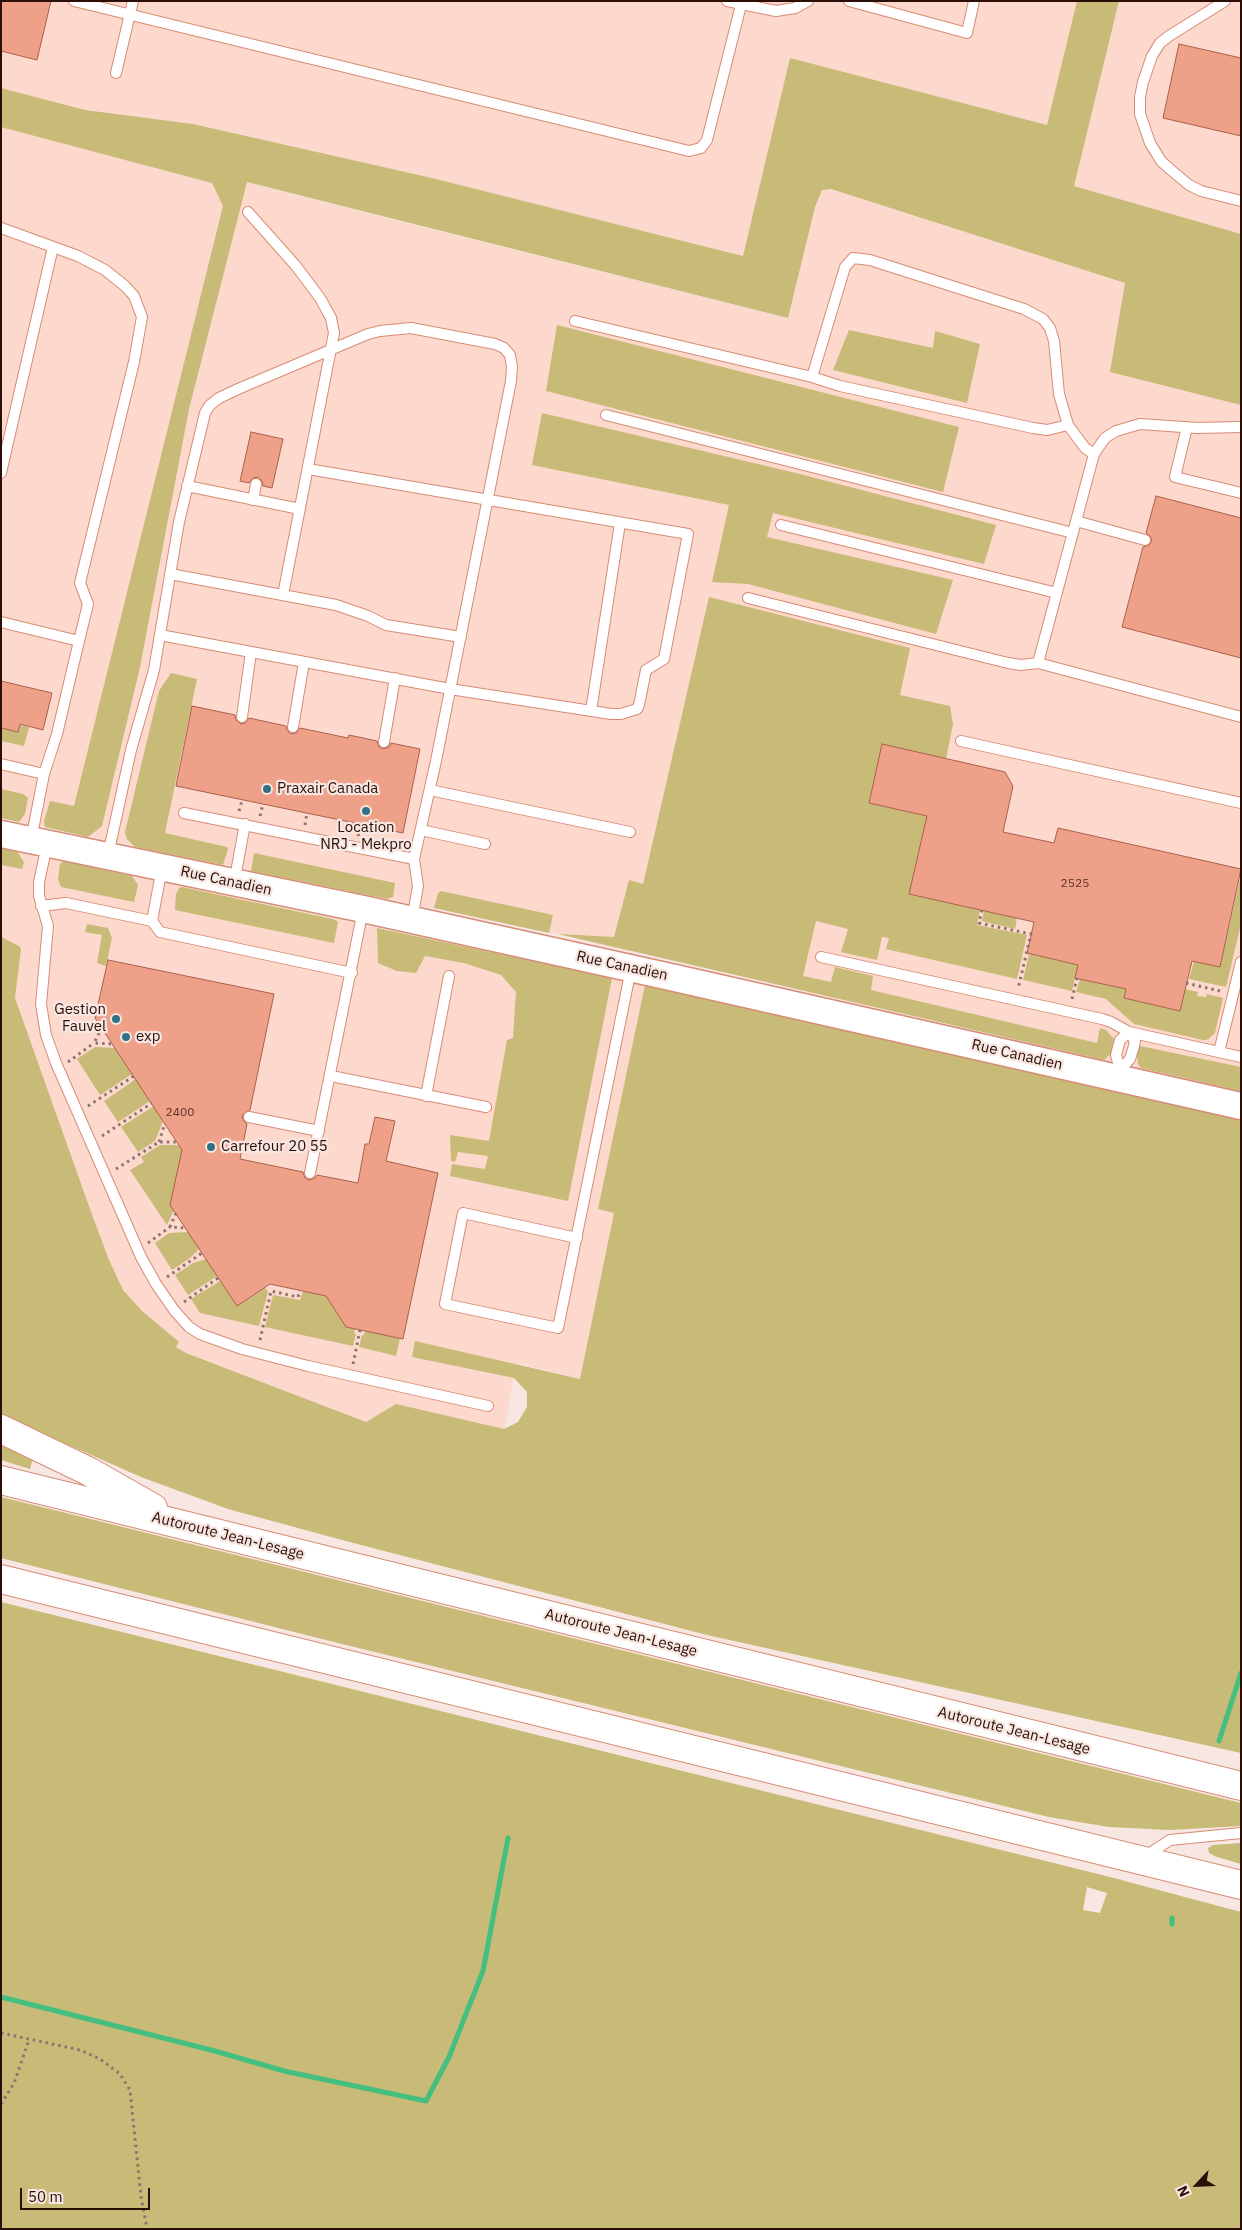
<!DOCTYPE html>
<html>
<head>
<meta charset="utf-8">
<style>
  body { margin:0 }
  #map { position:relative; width:1242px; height:2230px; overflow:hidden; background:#f7e6e1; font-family:"IBM Plex Sans",sans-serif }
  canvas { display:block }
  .frame { position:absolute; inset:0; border:2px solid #2b0e06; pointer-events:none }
  .north { position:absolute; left:1172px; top:2160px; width:50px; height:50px; -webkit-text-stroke:4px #f7e6e1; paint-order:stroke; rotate:245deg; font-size:14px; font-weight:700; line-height:20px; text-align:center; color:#2b0e06 }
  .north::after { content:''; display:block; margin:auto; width:18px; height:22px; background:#2b0e06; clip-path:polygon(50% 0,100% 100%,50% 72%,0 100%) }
  .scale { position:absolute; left:20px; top:2188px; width:130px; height:22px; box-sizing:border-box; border:2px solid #2b0e06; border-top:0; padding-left:6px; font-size:15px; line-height:18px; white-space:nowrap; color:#2b0e06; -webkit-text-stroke:4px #f7e6e1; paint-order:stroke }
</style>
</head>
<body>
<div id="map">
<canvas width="1242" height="2230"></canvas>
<div class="frame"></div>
<div class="north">N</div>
<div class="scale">50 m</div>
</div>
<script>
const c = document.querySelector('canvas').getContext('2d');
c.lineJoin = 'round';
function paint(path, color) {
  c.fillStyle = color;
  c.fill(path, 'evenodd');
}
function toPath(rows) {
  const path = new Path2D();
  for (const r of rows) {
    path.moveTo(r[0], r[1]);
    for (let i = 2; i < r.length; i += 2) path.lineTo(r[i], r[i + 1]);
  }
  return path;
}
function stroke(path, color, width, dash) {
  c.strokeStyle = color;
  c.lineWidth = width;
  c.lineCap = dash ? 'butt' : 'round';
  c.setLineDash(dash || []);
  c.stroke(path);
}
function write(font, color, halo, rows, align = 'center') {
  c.font = font + ' "IBM Plex Sans",sans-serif';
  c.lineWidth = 4.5;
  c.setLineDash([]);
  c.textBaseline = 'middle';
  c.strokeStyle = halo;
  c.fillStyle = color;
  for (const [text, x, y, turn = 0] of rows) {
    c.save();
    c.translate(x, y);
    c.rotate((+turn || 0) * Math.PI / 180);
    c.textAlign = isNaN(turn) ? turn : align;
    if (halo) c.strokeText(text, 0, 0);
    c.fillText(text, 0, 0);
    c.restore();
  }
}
const built = toPath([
  [1,1,1077,1,1048,125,790,59,744,256,432,178,193,124,85,110,1,88],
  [1119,1,1241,1,1241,234,1074,186],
  [1,121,787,318,815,207,822,190,831,189,1125,283,1218,399,1241,405,1241,1091,799,990,866,713,692,672,627,951,558,934,1,818],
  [1,848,660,988,580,1379,516,1363,497,1472,186,1353,155,1332,102,1262,1,988]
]);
const green = toPath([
  [1077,1,1119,1,1074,186,1241,234,1241,405,1110,372,1125,283,831,189,822,190,815,207,788,318,247,182,189,409,140,667,102,826,88,837,45,827,44,821,50,801,74,806,223,206,212,183,1,127,1,88,85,110,193,124,432,178,743,256,790,58,1047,125],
  [557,325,959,427,943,492,546,391],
  [849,330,933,348,935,331,980,344,967,403,833,370],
  [542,413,796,473,996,525,984,564,773,513,767,537,953,580,936,634,748,584,712,582,729,505,532,465],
  [709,597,910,648,900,695,950,706,953,724,946,759,869,803,927,816,909,894,980,910,977,925,1027,935,1017,979,886,949,889,938,882,937,877,960,841,952,848,929,816,921,803,976,831,982,835,967,873,976,871,990,1097,1043,1100,1028,1106,1030,1114,1039,1111,1054,1107,1057,1104,1060,558,934,614,937,629,880,643,884],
  [171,673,197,679,165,833,227,847,228,849,223,865,135,847,127,839,125,832,159,691],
  [20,725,29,727,24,746,1,741,1,728,18,732],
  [1,789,23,794,28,798,25,814,19,822,1,818],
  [1,848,17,851,24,862,22,869,1,865],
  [254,853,395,883,393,897,387,899,251,871],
  [64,861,132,876,138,885,134,902,61,887,58,879,60,864],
  [1241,874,1241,924,1226,987,1189,979,1194,961,1220,967],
  [182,887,333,919,338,922,334,943,175,910,176,894,179,888],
  [441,891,553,915,549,933,434,908,438,893],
  [984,911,1017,918,1015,929,982,921],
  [87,924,108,928,112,938,106,966,97,963,102,935,85,932],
  [377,928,612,978,568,1201,450,1176,452,1164,485,1169,488,1156,458,1152,455,1162,451,1161,450,1135,489,1141,507,1040,513,1038,516,992,501,975,464,963,425,956,416,973,397,971,378,963],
  [1,937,19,946,21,949,15,998,91,1212,109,1260,123,1290,142,1311,179,1342,176,1347,186,1353,366,1422,396,1404,504,1429,518,1422,527,1407,527,1392,514,1378,412,1357,415,1341,580,1379,614,1213,598,1209,645,985,1241,1120,1241,1753,707,1635,342,1540,228,1509,141,1477,1,1415],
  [1029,954,1078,965,1072,991,1023,980],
  [1080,979,1126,989,1125,998,1180,1011,1185,989,1198,992,1197,996,1206,997,1207,994,1223,998,1215,1033,1207,1040,1203,1040,1134,1024,1106,999,1076,992],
  [1140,1046,1241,1067,1241,1091,1141,1068,1138,1064,1137,1056],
  [95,1047,115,1048,132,1074,100,1095,77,1059],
  [136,1079,150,1101,118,1122,104,1101],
  [154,1106,163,1121,155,1141,138,1152,121,1127],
  [160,1145,179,1145,182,1150,174,1210,167,1225,130,1170,144,1162,141,1157],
  [188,1232,199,1249,190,1258,172,1270,155,1243,169,1233],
  [206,1259,217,1276,188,1295,175,1275,193,1263],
  [220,1281,237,1306,265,1288,268,1292,259,1326,200,1313,191,1299],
  [303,1291,326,1296,346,1327,355,1329,354,1333,356,1334,353,1346,265,1327,273,1295,300,1300],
  [365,1331,400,1338,396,1356,359,1347,362,1335,364,1335],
  [1,1440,33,1458,30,1469,1,1460],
  [1,1497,1241,1803,1241,1826,1169,1830,1109,1827,1049,1817,330,1641,1,1558],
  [1,1602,1110,1877,1241,1912,1241,2229,1,2229],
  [1087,1887,1107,1893,1100,1913,1083,1910],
  [1241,1843,1241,1864,1217,1857,1209,1853,1208,1848,1213,1845]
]);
const stream = toPath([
  [1219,1741,1241,1673],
  [1172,1924,1172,1918],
  [1,1997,215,2051,284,2071,426,2101,449,2057,483,1971,508,1838]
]);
const building = toPath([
  [1,1,51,1,37,60,1,51,1,1],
  [1179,44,1241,58,1241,136,1163,118,1179,44],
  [251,432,283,439,272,488,263,486,262,481,258,477,253,478,249,483,240,481,251,432],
  [1156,496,1241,518,1241,658,1122,627,1143,547,1149,545,1152,541,1150,536,1146,533,1156,496],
  [1,681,52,693,43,730,20,724,18,732,1,728,1,681],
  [192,706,235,715,236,720,241,724,245,723,249,718,286,726,287,730,291,734,296,733,300,728,348,738,349,735,377,741,379,747,383,749,389,747,391,743,420,749,403,833,176,786,192,706],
  [882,744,1005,772,1013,786,1003,832,1054,843,1058,828,1241,869,1220,967,1192,961,1180,1011,1124,998,1126,989,1075,978,1078,965,1027,953,1034,922,909,894,927,816,869,803,882,744],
  [108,960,274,994,250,1110,242,1115,243,1120,247,1124,240,1159,303,1172,305,1178,309,1180,315,1178,317,1175,358,1183,365,1144,369,1144,375,1117,395,1121,386,1161,438,1173,403,1339,346,1327,326,1296,270,1284,237,1306,170,1205,182,1150,95,1018,108,960]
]);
const path = toPath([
  [239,811,242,800],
  [260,816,263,804],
  [305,825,307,813],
  [358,836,361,824],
  [982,910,979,923,1031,934,1018,989],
  [1186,983,1220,991],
  [1072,999,1077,978],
  [102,1027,94,1043,113,1044],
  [68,1062,94,1043],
  [88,1106,134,1076],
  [102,1136,152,1103],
  [159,1142,165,1123],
  [116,1169,159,1142,177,1142],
  [176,1213,170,1227,186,1228],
  [148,1243,170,1227],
  [167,1277,202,1253],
  [184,1302,218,1278],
  [260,1340,271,1291,298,1297,300,1290],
  [353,1364,360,1330],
  [1,2033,80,2050,100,2059,120,2074,130,2090,141,2196,147,2229],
  [1,2104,14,2083,29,2040]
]);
const lane = toPath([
  [74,1,689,151,701,148,707,140,741,5],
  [727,1,776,11,795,8,808,1],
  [849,1,967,33,974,1],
  [1225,1,1169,36,1160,43,1152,56,1143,82,1140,97,1140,114,1150,143,1161,161,1171,170,1189,185,1201,191,1241,201],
  [116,73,133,1],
  [248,212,296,266,320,298,331,318,334,333,283,595],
  [1,228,78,256,105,270,125,286,134,296,142,317,134,362,80,583,88,604,79,641],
  [575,321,812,377,840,386,1033,428,1047,430,1068,425],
  [812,377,845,267,853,258,870,260,1024,309,1043,319,1050,328,1054,341,1059,394,1068,425,1085,448,1094,454],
  [606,415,1073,533],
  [1187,427,1175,477,1241,493],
  [1,473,53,247],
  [187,486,300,509],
  [253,500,256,484],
  [1076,521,1145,540],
  [781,525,1057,593],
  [170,574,336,605,368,616,386,625,461,637],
  [748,598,1008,663,1021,665,1038,663,1241,717],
  [1,622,79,641,57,734,44,774],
  [160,635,450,689,611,714,621,714,637,709,639,705,646,670,664,659,688,534,308,469],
  [1038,663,1094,454,1100,445,1105,438,1116,431,1140,424,1197,428,1241,427],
  [591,711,620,523],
  [242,717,251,652],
  [293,727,304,662],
  [961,741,1241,803],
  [384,742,395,678],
  [1,764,44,774,31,840],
  [430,790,630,832],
  [184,813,414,859],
  [421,830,485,844],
  [47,845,39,882,39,896,48,926,41,1004,46,1035,56,1063,141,1257,156,1284,174,1310,189,1327,200,1334,242,1349,308,1366,488,1406],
  [108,855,131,750,154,670,179,522,205,413,210,405,219,398,238,389,368,334,380,331,411,328,495,344,504,348,510,355,512,367,511,381,436,761,414,859,418,886,412,920],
  [234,883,245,824],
  [41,906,66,903,152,921,162,868],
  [152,921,160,932,352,973],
  [821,957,1102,1019,1111,1022,1129,1032,1241,1057],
  [1219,1052,1241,962],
  [331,1076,486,1107],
  [1117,1078,1120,1070,1130,1059,1134,1046,1135,1041,1129,1032,1120,1040,1116,1055,1120,1070],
  [426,1096,449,976],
  [249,1117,319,1131],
  [310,1173,363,910],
  [577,1238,463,1213,445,1304,558,1328,631,969],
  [1150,1861,1153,1851,1170,1840,1241,1833]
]);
const secondary = toPath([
  [1,834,363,909,675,978,1241,1106]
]);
const highway = toPath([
  [1,1429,88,1471,153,1508],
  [1,1480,1241,1786],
  [1,1579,1241,1885]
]);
const markers = [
  [267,789,5,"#2f7283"],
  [366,811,5,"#2f7283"],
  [116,1019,5,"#2f7283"],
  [126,1037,5,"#2f7283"],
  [211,1147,5,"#2f7283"]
];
const numberNames = [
  ["2525",1075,884],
  ["2400",180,1113]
];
const poiNames = [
  ["Praxair Canada",277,789],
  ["Location",366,828,"center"],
  ["NRJ - Mekpro",366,845,"center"],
  ["Gestion",106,1010,"right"],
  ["Fauvel",106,1027,"right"],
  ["exp",136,1037],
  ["Carrefour 20 55",221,1147]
];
const streetNames = [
  ["Rue Canadien",226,881,12],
  ["Rue Canadien",622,966,12],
  ["Rue Canadien",1017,1055,13],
  ["Autoroute Jean-Lesage",228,1536,14],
  ["Autoroute Jean-Lesage",621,1633,14],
  ["Autoroute Jean-Lesage",1014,1731,14]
];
paint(built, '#fdd8cd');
paint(green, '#c8ba77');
stroke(stream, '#44bf80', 5);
paint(building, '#efa089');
stroke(building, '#aa614c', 1);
stroke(lane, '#d88b74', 12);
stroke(secondary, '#d88b74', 29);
stroke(highway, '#d88b74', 30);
stroke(path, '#8b746d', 3, [2.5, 4]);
stroke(lane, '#fff', 10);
stroke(secondary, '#fff', 26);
stroke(highway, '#fff', 28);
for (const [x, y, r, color] of markers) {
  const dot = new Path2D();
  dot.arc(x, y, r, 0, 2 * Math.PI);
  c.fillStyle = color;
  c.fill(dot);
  stroke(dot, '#f7e6e1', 2);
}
write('12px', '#5c3227', null, numberNames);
write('15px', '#2b0e06', '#f7e6e1', poiNames, 'left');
write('15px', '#2b0e06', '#f7e6e1', streetNames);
</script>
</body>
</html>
